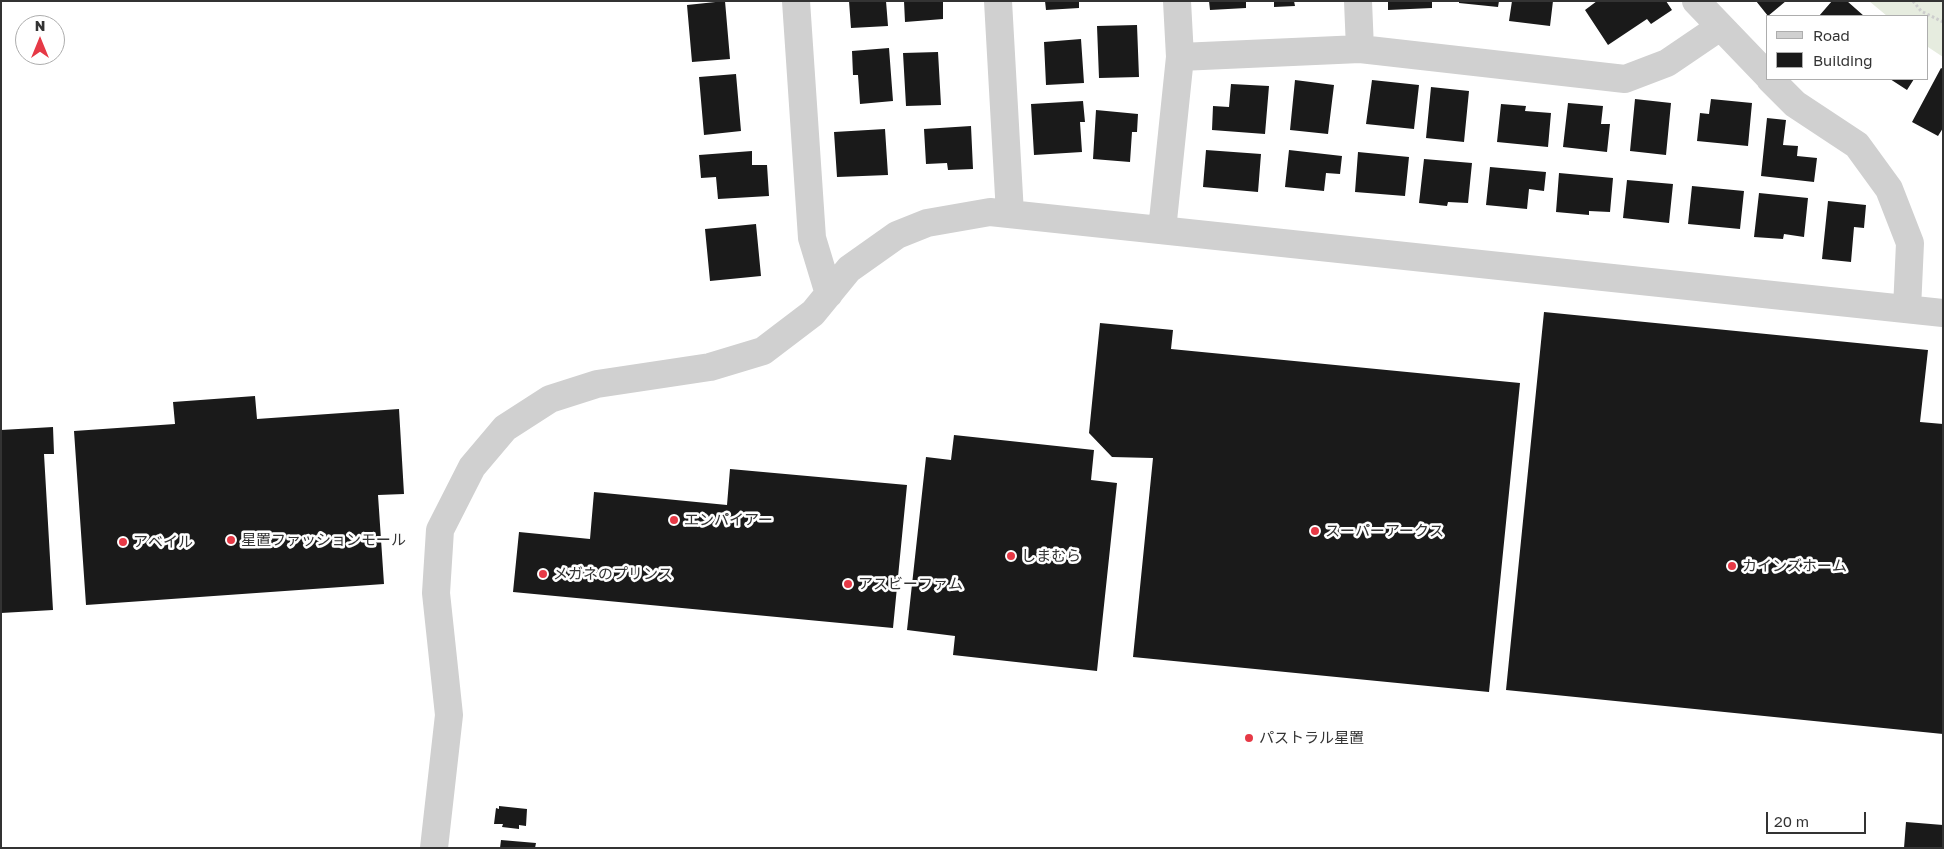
<!DOCTYPE html>
<html>
<head>
<meta charset="utf-8">
<style>
  body { margin:0 }
  #map { position:relative; width:1944px; height:849px; overflow:hidden; background:#fff; font-family:"Golos Text",sans-serif }
  canvas { display:block }
  .frame { position:absolute; inset:0; border:2px solid #333; pointer-events:none }
  .legend { position:absolute; left:1766px; top:15px; width:162px; height:65px; box-sizing:border-box; background:#fff; border:1px solid #adadad; margin:0; padding:6px 9px; list-style:none; font-size:15px; color:#333 }
  .legend li { display:flex; align-items:center; gap:10px; height:25px }
  .legend b { width:25px; border:1px solid #adadad }
  .north { position:absolute; left:15px; top:15px; width:50px; height:50px; box-sizing:border-box; background:#fff; border:1px solid #adadad; border-radius:50%; rotate:0deg; font-size:14px; font-weight:700; line-height:20px; text-align:center; color:#333 }
  .north::after { content:''; display:block; margin:auto; width:18px; height:22px; background:#e63946; clip-path:polygon(50% 0,100% 100%,50% 72%,0 100%) }
  .scale { position:absolute; left:1766px; top:812px; width:100px; height:22px; box-sizing:border-box; border:2px solid #333; border-top:0; padding-left:6px; font-size:15px; line-height:18px; white-space:nowrap; color:#333; -webkit-text-stroke:4px #fff; paint-order:stroke }
</style>
</head>
<body>
<div id="map">
<canvas width="1944" height="849"></canvas>
<div class="frame"></div>
<ul class="legend">
<li><b style="height:6px;background:#d0d0d0"></b>Road</li>
<li><b style="height:14px;background:#1a1a1a"></b>Building</li>
</ul>
<div class="north">N</div>
<div class="scale">20 m</div>
</div>
<script>
const c = document.querySelector('canvas').getContext('2d');
c.lineJoin = 'round';
function paint(path, color) {
  c.fillStyle = color;
  c.fill(path, 'evenodd');
}
function toPath(rows) {
  const path = new Path2D();
  for (const r of rows) {
    path.moveTo(r[0], r[1]);
    for (let i = 2; i < r.length; i += 2) path.lineTo(r[i], r[i + 1]);
  }
  return path;
}
function stroke(path, color, width, dash) {
  c.strokeStyle = color;
  c.lineWidth = width;
  c.lineCap = dash ? 'butt' : 'round';
  c.setLineDash(dash || []);
  c.stroke(path);
}
function write(font, color, halo, rows, align = 'center') {
  c.font = font + ' "Golos Text","Noto Sans JP",sans-serif';
  c.lineWidth = 5;
  c.setLineDash([]);
  c.textBaseline = 'middle';
  c.strokeStyle = halo;
  c.fillStyle = color;
  for (const [text, x, y, turn = 0] of rows) {
    c.save();
    c.translate(x, y);
    c.rotate((+turn || 0) * Math.PI / 180);
    c.textAlign = isNaN(turn) ? turn : align;
    if (halo) c.strokeText(text, 0, 0);
    c.fillText(text, 0, 0);
    c.restore();
  }
}
const green = toPath([
  [1869,1,1943,1,1943,57,1928,47,1928,16,1887,16]
]);
const building = toPath([
  [725,1,730,59,692,62,687,5],
  [849,1,886,1,888,26,851,28],
  [904,1,943,1,943,19,905,22],
  [1045,1,1079,1,1079,8,1046,10],
  [1209,1,1246,1,1246,8,1210,10],
  [1274,1,1294,1,1295,6,1274,7],
  [1388,1,1432,1,1432,8,1388,10],
  [1459,1,1499,1,1498,7,1459,3],
  [1512,1,1553,1,1550,26,1509,21],
  [1597,1,1666,1,1672,10,1651,24,1647,19,1608,45,1585,10],
  [1756,1,1786,1,1768,16],
  [1832,1,1847,1,1864,16,1819,16],
  [1137,25,1139,77,1099,78,1097,26],
  [1081,39,1084,83,1046,85,1044,42],
  [889,48,893,101,860,104,858,75,853,75,852,51],
  [938,52,941,105,906,106,903,53],
  [1941,68,1943,69,1943,128,1938,136,1912,122],
  [736,74,741,131,704,135,699,77],
  [1890,79,1914,79,1907,90],
  [1295,80,1334,85,1328,134,1290,130],
  [1372,80,1419,85,1414,129,1366,124],
  [1231,84,1269,86,1265,134,1212,130,1213,106,1229,107],
  [1431,87,1469,91,1464,142,1426,138],
  [1635,99,1671,103,1666,155,1630,151],
  [1711,99,1752,103,1748,146,1697,141,1700,113,1709,114],
  [1083,101,1085,122,1080,122,1082,152,1034,155,1031,104],
  [1568,103,1603,106,1601,124,1610,124,1607,152,1563,147],
  [1501,104,1526,106,1525,111,1551,113,1548,147,1497,142],
  [1096,110,1138,114,1137,132,1132,132,1130,162,1093,159],
  [1767,118,1786,120,1783,145,1798,146,1797,156,1817,158,1814,182,1761,176],
  [971,126,973,169,948,170,947,163,926,164,924,129],
  [885,129,888,175,837,177,834,132],
  [1206,150,1261,154,1258,192,1203,187],
  [1289,150,1342,156,1340,174,1326,173,1324,191,1285,187],
  [752,151,752,165,767,165,769,196,718,199,716,177,701,178,699,155],
  [1358,152,1409,157,1405,196,1355,192],
  [1424,159,1472,163,1468,203,1448,202,1447,206,1419,203],
  [1490,167,1546,172,1544,191,1529,189,1527,209,1486,205],
  [1559,173,1613,178,1610,212,1589,211,1589,215,1556,212],
  [1627,180,1673,184,1669,223,1623,218],
  [1692,186,1744,191,1740,229,1688,224],
  [1759,193,1808,198,1804,237,1784,234,1783,239,1754,237],
  [1828,201,1866,205,1864,228,1854,227,1851,262,1822,259],
  [756,224,761,276,710,281,705,229],
  [1544,312,1928,350,1920,422,1943,424,1943,734,1506,690],
  [1100,323,1173,330,1171,349,1520,383,1489,692,1133,657,1153,458,1112,457,1089,433],
  [255,396,257,419,399,409,404,494,378,495,384,584,86,605,74,431,175,424,173,402],
  [53,427,54,454,44,454,53,610,1,613,1,430],
  [954,435,1094,450,1091,480,1117,483,1097,671,953,655,955,636,907,630,926,457,951,460],
  [730,469,907,485,893,628,513,592,519,532,590,539,594,492,727,505],
  [499,806,527,809,526,826,519,825,519,829,502,827,503,824,494,824,496,808,499,809],
  [1906,822,1943,825,1943,848,1904,848],
  [501,840,536,843,535,848,500,848]
]);
const path = toPath([
  [1913,1,1921,11,1943,22]
]);
const minor = toPath([
  [796,1,812,238,829,294],
  [998,1,1010,214],
  [1358,1,1360,49],
  [1696,1,1768,76],
  [1180,57,1360,49,1625,79,1667,63,1720,27],
  [1770,79,1795,104,1857,145,1889,189,1910,243,1907,309],
  [1162,230,1180,57,1177,1],
  [434,848,449,715,436,593,440,530,472,467,505,428,550,399,597,384,710,367,763,351,813,313,849,269,897,235,927,223,990,212,1943,313]
]);
const markers = [
  [674,520,5,"#e63946"],
  [1315,531,5,"#e63946"],
  [231,540,5,"#e63946"],
  [123,542,5,"#e63946"],
  [1011,556,5,"#e63946"],
  [1732,566,5,"#e63946"],
  [543,574,5,"#e63946"],
  [848,584,5,"#e63946"],
  [1249,738,5,"#e63946"]
];
const poiNames = [
  ["エンパイアー",684,520],
  ["スーパーアークス",1325,531],
  ["星置ファッションモール",241,540],
  ["アベイル",133,542],
  ["しまむら",1021,556],
  ["カインズホーム",1742,566],
  ["メガネのプリンス",553,574],
  ["アスビーファム",858,584],
  ["パストラル星置",1259,738]
];
paint(green, '#e6ecdf');
paint(building, '#1a1a1a');
stroke(path, '#cdcdcd', 3, [2.5, 2.5]);
stroke(minor, '#d0d0d0', 28);
for (const [x, y, r, color] of markers) {
  const dot = new Path2D();
  dot.arc(x, y, r, 0, 2 * Math.PI);
  c.fillStyle = color;
  c.fill(dot);
  stroke(dot, '#fff', 2);
}
write('15px', '#333', '#fff', poiNames, 'left');
</script>
</body>
</html>
